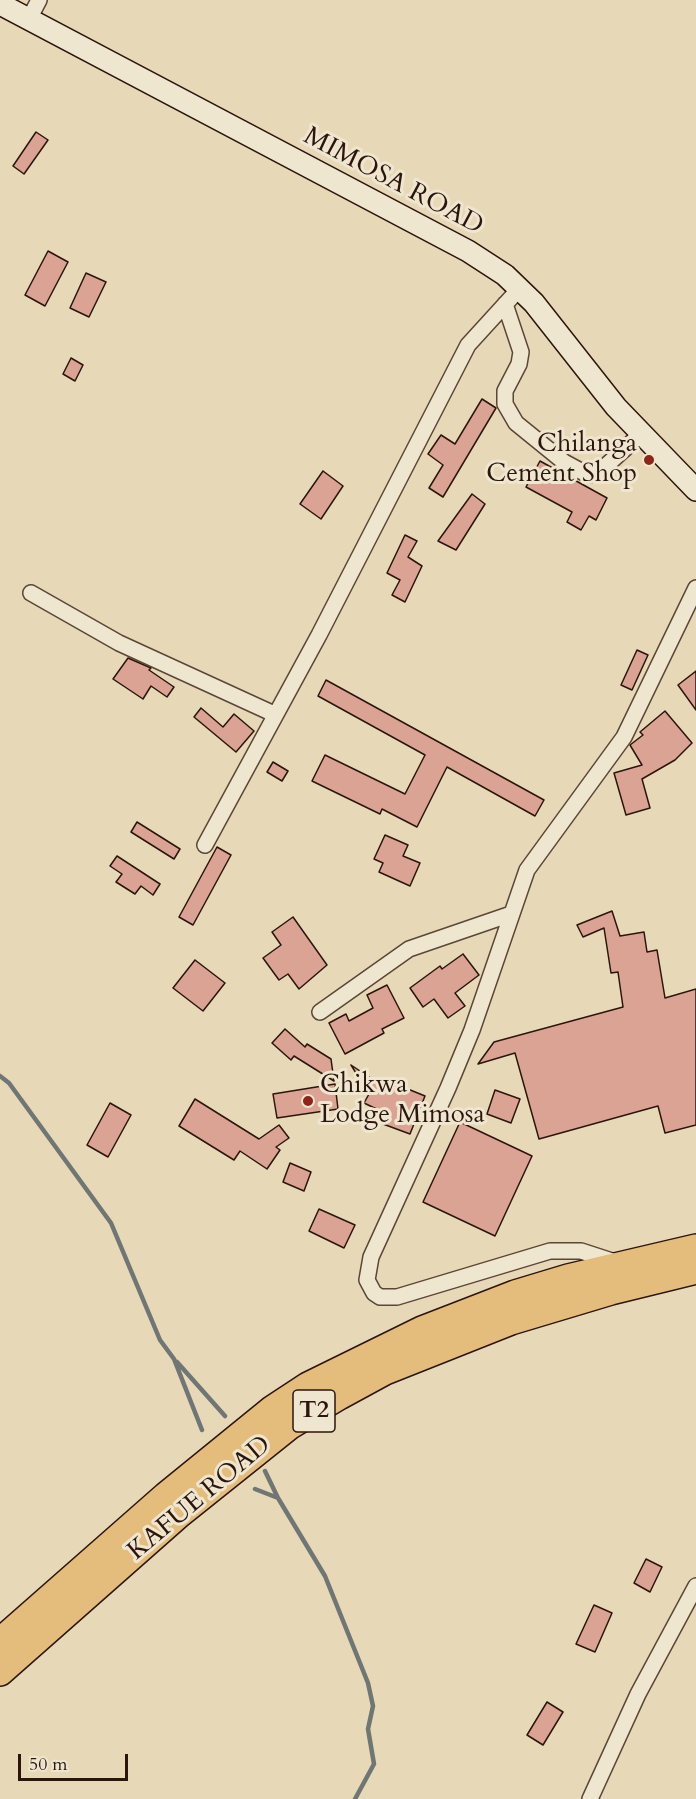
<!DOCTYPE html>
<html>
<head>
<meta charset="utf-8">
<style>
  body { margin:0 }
  #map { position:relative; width:696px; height:1799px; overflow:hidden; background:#e7d8b7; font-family:Cardo,serif }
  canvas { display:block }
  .scale { position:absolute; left:18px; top:1754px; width:110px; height:27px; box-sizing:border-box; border:3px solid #2c150c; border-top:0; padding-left:8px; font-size:18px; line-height:21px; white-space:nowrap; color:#2c150c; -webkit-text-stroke:4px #efe6d0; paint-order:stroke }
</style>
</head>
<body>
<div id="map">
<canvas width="696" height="1799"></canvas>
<div class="scale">50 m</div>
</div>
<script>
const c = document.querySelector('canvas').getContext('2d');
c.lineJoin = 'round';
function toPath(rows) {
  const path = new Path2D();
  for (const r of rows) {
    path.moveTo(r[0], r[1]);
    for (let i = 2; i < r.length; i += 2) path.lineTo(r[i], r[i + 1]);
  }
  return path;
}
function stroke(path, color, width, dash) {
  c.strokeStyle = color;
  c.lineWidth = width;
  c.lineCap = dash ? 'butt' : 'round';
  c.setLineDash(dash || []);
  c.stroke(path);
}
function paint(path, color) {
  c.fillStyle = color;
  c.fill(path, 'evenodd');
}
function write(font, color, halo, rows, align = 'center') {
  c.font = font + ' Cardo,serif';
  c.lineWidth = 6;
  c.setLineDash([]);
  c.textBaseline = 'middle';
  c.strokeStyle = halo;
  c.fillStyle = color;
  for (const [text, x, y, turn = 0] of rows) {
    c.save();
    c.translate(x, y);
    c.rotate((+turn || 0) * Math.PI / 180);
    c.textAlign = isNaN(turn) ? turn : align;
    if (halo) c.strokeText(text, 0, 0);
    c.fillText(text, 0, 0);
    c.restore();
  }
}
const stream = toPath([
  [0,1076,9,1083,111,1223,160,1340,174,1359,202,1430],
  [177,1362,225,1416],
  [265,1471,278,1498],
  [255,1489,278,1498,325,1576,368,1683,373,1706,368,1729,374,1764,355,1799]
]);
const building = toPath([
  [36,132,48,140,24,174,13,166,36,132],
  [48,251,68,262,45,306,25,295,48,251],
  [86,273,106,282,89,317,70,308,86,273],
  [71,358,83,365,75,381,63,374,71,358],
  [482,399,496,408,443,497,429,488,443,465,428,454,441,435,455,444,482,399],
  [540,461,607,498,596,520,589,516,581,530,567,522,572,512,526,487,540,461],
  [323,471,343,486,321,519,300,504,323,471],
  [472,494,485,504,456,550,438,541,472,494],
  [405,535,417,541,408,557,422,566,405,602,392,595,400,580,387,573,405,535],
  [637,650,648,655,632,690,621,685,637,650],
  [128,658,151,668,149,670,174,687,167,697,151,686,143,699,113,679,128,658],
  [696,671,696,710,678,685,696,671],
  [326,680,544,800,535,816,447,767,417,827,382,809,380,814,312,781,325,755,405,794,425,755,318,696,326,680],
  [201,708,223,727,234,714,254,731,236,752,194,717,201,708],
  [665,711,692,743,675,760,642,779,650,808,626,815,614,773,642,765,630,745,643,735,640,732,665,711],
  [273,762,288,771,282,781,267,772,273,762],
  [137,822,180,849,174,859,131,832,137,822],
  [385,835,408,845,403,856,420,863,410,886,379,872,383,863,374,859,385,835],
  [217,847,231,855,193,925,179,917,217,847],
  [117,856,160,884,153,895,141,886,135,894,116,882,122,874,110,866,117,856],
  [612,911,620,936,644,932,647,952,657,950,665,998,696,989,696,1125,665,1133,658,1106,539,1139,515,1053,478,1064,494,1042,623,1007,618,972,611,973,604,928,583,937,577,925,612,911],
  [293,917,327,965,299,989,288,974,279,980,263,958,281,945,272,932,293,917],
  [463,954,479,975,455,993,465,1006,448,1018,434,999,423,1007,410,988,440,966,442,969,463,954],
  [195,960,225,983,203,1011,173,988,195,960],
  [387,985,404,1018,382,1029,384,1033,345,1054,329,1023,346,1014,349,1021,373,1008,367,995,387,985],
  [285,1029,305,1047,307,1044,331,1059,334,1081,294,1056,291,1060,272,1043,285,1029],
  [351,1065,375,1081,377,1078,397,1088,398,1085,425,1096,410,1134,383,1124,387,1114,364,1103,369,1094,351,1065],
  [335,1084,338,1109,277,1118,273,1094,335,1084],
  [495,1090,520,1099,511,1123,487,1114,495,1090],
  [195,1099,259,1139,279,1125,289,1138,276,1147,280,1150,267,1169,240,1151,234,1160,179,1126,195,1099],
  [110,1103,131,1115,108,1157,87,1145,110,1103],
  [460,1122,532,1156,495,1236,423,1202,460,1122],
  [290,1163,311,1172,304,1191,283,1182,290,1163],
  [319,1209,355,1225,344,1248,309,1231,319,1209],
  [646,1559,662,1567,650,1592,634,1583,646,1559],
  [594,1605,612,1613,595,1652,576,1644,594,1605],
  [547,1702,563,1712,543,1745,527,1735,547,1702]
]);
const street = toPath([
  [29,19,39,0],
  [505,304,521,352,519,364,505,391,505,404,516,423,564,462,588,475,598,473,641,434],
  [31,593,119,643,274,714],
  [205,845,319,635,468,345,520,288],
  [320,1012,409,949,511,914],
  [621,1264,581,1251,550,1251,397,1297,380,1297,374,1293,367,1280,371,1257,448,1088,472,1030,527,870,624,737,696,588],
  [590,1799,638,1694,696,1586]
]);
const secondary = toPath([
  [0,4,468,251,505,275,534,303,616,407,696,490]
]);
const highway = toPath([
  [0,1642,166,1496,273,1409,308,1386,422,1330,515,1294,568,1278,696,1248],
  [0,1672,179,1514,289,1426,339,1396,385,1371,511,1321,611,1291,696,1270]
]);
const markers = [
  [649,460,6,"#8f2418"],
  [308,1101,6,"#8f2418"]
];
const shields = [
  [314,1411,42]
];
const shieldNames = [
  ["T2",314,1411]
];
const streetNames = [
  ["MIMOSA ROAD",393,182,28],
  ["KAFUE ROAD",200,1499,-40]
];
const poiNames = [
  ["Chilanga",637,445],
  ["Cement Shop",637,475],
  ["Chikwa",320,1086,"left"],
  ["Lodge Mimosa",320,1116,"left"]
];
stroke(stream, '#6f7674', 4.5);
paint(building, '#daa393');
stroke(building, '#2c150c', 1.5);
stroke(street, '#5b4637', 18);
stroke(secondary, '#2c150c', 24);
stroke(highway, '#2c150c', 30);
stroke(street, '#efe6d0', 15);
stroke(secondary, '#efe6d0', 21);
stroke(highway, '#e4bc7c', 27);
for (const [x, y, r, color] of markers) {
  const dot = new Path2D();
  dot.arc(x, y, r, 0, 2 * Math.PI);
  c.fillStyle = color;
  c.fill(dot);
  stroke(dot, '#efe6d0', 2);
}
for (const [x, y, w] of shields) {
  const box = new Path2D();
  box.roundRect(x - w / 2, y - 21, w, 42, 4.5);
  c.fillStyle = '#efe6d0';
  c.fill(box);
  stroke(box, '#2c150c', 1.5);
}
write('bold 24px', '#2c150c', null, shieldNames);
write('26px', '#2c150c', '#efe6d0', streetNames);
write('26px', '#2c150c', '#efe6d0', poiNames, 'right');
</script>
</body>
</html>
